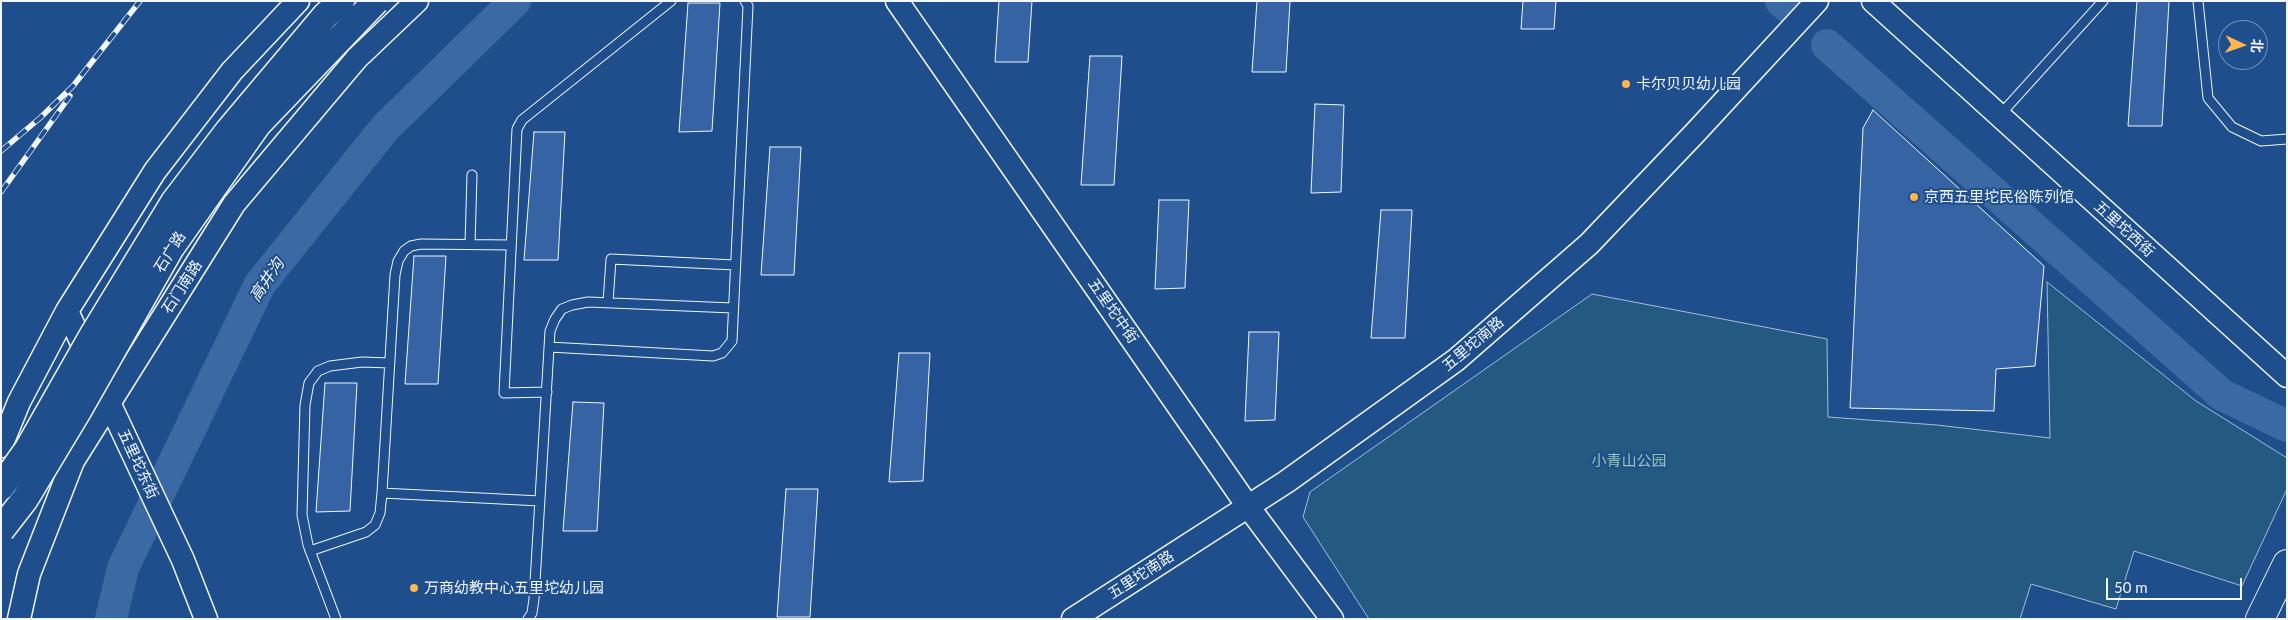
<!DOCTYPE html>
<html>
<head>
<meta charset="utf-8">
<style>
  body { margin:0 }
  #map { position:relative; width:2288px; height:620px; overflow:hidden; background:#1f4e8c; font-family:Lato,"Noto Sans SC",sans-serif }
  canvas { display:block }
  .frame { position:absolute; inset:0; border:2px solid #f2f6ff; pointer-events:none }
  .north { position:absolute; left:2218px; top:20px; width:50px; height:50px; box-sizing:border-box; background:#1f4e8c; border:1px solid #7391ba; border-radius:50%; rotate:93deg; font-size:14px; font-weight:700; line-height:20px; text-align:center; color:#f2f6ff }
  .north::after { content:''; display:block; margin:auto; width:18px; height:22px; background:#ffb74d; clip-path:polygon(50% 0,100% 100%,50% 72%,0 100%) }
  .scale { position:absolute; left:2106px; top:578px; width:136px; height:22px; box-sizing:border-box; border:2px solid #f2f6ff; border-top:0; padding-left:6px; font-size:15px; line-height:18px; white-space:nowrap; color:#f2f6ff; -webkit-text-stroke:4px #1f4e8c; paint-order:stroke }
</style>
</head>
<body>
<div id="map">
<canvas width="2288" height="620"></canvas>
<div class="frame"></div>
<div class="north">北</div>
<div class="scale">50 m</div>
</div>
<script>
const c = document.querySelector('canvas').getContext('2d');
c.lineJoin = 'round';
function paint(path, color) {
  c.fillStyle = color;
  c.fill(path, 'evenodd');
}
function toPath(rows) {
  const path = new Path2D();
  for (const r of rows) {
    path.moveTo(r[0], r[1]);
    for (let i = 2; i < r.length; i += 2) path.lineTo(r[i], r[i + 1]);
  }
  return path;
}
function stroke(path, color, width, dash) {
  c.strokeStyle = color;
  c.lineWidth = width;
  c.lineCap = dash ? 'butt' : 'round';
  c.setLineDash(dash || []);
  c.stroke(path);
}
function write(font, color, halo, rows, align = 'center') {
  c.font = font + ' Lato,"Noto Sans SC",sans-serif';
  c.lineWidth = 4;
  c.setLineDash([]);
  c.textBaseline = 'middle';
  c.strokeStyle = halo;
  c.fillStyle = color;
  for (const [text, x, y, turn = 0] of rows) {
    c.save();
    c.translate(x, y);
    c.rotate((+turn || 0) * Math.PI / 180);
    c.textAlign = isNaN(turn) ? turn : align;
    if (halo) c.strokeText(text, 0, 0);
    c.fillText(text, 0, 0);
    c.restore();
  }
}
const green = toPath([
  [2047,282,2196,401,2287,458,2287,489,2242,586,2134,551,2116,609,2031,584,2020,619,1369,619,1303,517,1310,492,1592,294,1827,339,1828,417,1937,425,2050,438,2047,282]
]);
const river = toPath([
  [1781,1,1788,7],
  [1827,45,2222,395,2287,426],
  [111,619,123,568,260,284,385,128,515,1]
]);
const building = toPath([
  [999,1,1032,1,1028,62,995,62,999,1],
  [1257,1,1290,1,1286,72,1252,72,1257,1],
  [1523,1,1556,1,1554,29,1521,29,1523,1],
  [2137,1,2169,1,2162,126,2128,126,2137,1],
  [688,3,720,3,712,131,679,132,688,3],
  [1090,56,1122,56,1114,185,1081,185,1090,56],
  [1315,104,1344,105,1341,192,1311,193,1315,104],
  [1873,110,2044,266,2035,366,1996,369,1994,411,1850,408,1863,128,1873,110],
  [534,132,565,132,558,260,524,260,534,132],
  [770,147,801,147,794,275,761,275,770,147],
  [1159,200,1189,200,1185,288,1155,289,1159,200],
  [1381,210,1412,210,1405,338,1371,338,1381,210],
  [414,256,446,256,438,384,405,384,414,256],
  [1249,332,1279,332,1275,420,1245,421,1249,332],
  [899,353,930,353,923,481,889,482,899,353],
  [325,383,357,383,350,511,316,512,325,383],
  [573,402,604,403,597,531,563,531,573,402],
  [786,489,818,489,810,617,777,617,786,489]
]);
const lane = toPath([
  [2198,1,2208,98,2232,127,2261,141,2287,139],
  [1999,116,2103,1],
  [470,244,472,175],
  [511,245,421,244,411,246,404,251,398,261,395,275,382,493,540,501],
  [608,303,611,259,735,265],
  [549,347,713,356,722,353,732,341,748,6,745,1],
  [547,392,504,393,517,129,522,120,671,1],
  [310,551,366,532,375,525,380,513,382,493],
  [336,619,308,545,302,515,305,405,309,383,318,371,330,366,362,362,390,363],
  [528,619,532,613,534,599,550,331,555,319,562,309,572,305,588,302,733,308]
]);
const secondary = toPath([
  [897,1,1247,505,1332,619],
  [1873,1,2287,376],
  [67,311,91,363],
  [104,392,183,560,206,619],
  [1,446,19,402,67,311,155,171,232,71,298,1],
  [19,619,29,574,73,461,234,204,357,58,417,1],
  [1073,619,1286,482,1456,360,1589,244,1695,133,1817,1]
]);
const highway = toPath([
  [2260,619,2287,564]
]);
const rail = toPath([
  [1,151,40,118,73,86,140,1],
  [1,192,70,96]
]);
const primaryBridge = toPath([
  [1,487,28,449,94,333,174,202,229,130,325,16,341,1],
  [1,530,25,499,78,411,170,249,258,124,376,1]
]);
const markers = [
  [1626,84,5,"#ffb74d"],
  [1914,197,5,"#ffb74d"],
  [414,588,5,"#ffb74d"]
];
const poiNames = [
  ["卡尔贝贝幼儿园",1636,84],
  ["京西五里坨民俗陈列馆",1924,197],
  ["万商幼教中心五里坨幼儿园",424,588]
];
const streetNames = [
  ["五里坨西街",2124,229,42],
  ["石广路",170,252,-58],
  ["石门南路",182,287,-57],
  ["五里坨中街",1113,311,55],
  ["五里坨南路",1473,344,-40],
  ["五里坨东街",138,464,65],
  ["五里坨南路",1141,575,-33]
];
const parkNames = [
  ["小青山公园",1629,461]
];
const waterNames = [
  ["高井沟",267,280,-56]
];
paint(green, '#245a82');
stroke(green, '#a8bbd7', 1);
stroke(river, '#3b69a3', 32);
paint(building, '#3563a3');
stroke(building, '#f2f6ff', 1);
stroke(lane, '#f2f6ff', 11);
stroke(secondary, '#f2f6ff', 25);
stroke(highway, '#f2f6ff', 30);
stroke(lane, '#1f4e8c', 9);
stroke(secondary, '#1f4e8c', 22);
stroke(highway, '#1f4e8c', 28);
stroke(rail, '#f2f6ff', 5.5);
stroke(rail, '#1f4e8c', 4, [11]);
stroke(primaryBridge, '#f2f6ff', 29, []);
stroke(primaryBridge, '#1f4e8c', 26);
for (const [x, y, r, color] of markers) {
  const dot = new Path2D();
  dot.arc(x, y, r, 0, 2 * Math.PI);
  c.fillStyle = color;
  c.fill(dot);
  stroke(dot, '#1f4e8c', 2);
}
write('15px', '#f2f6ff', '#1f4e8c', poiNames, 'left');
write('15px', '#f2f6ff', '#1f4e8c', streetNames);
write('15px', '#97c8a6', '#1f4e8c', parkNames);
write('italic 16px', '#f2f6ff', '#1f4e8c', waterNames);
</script>
</body>
</html>
